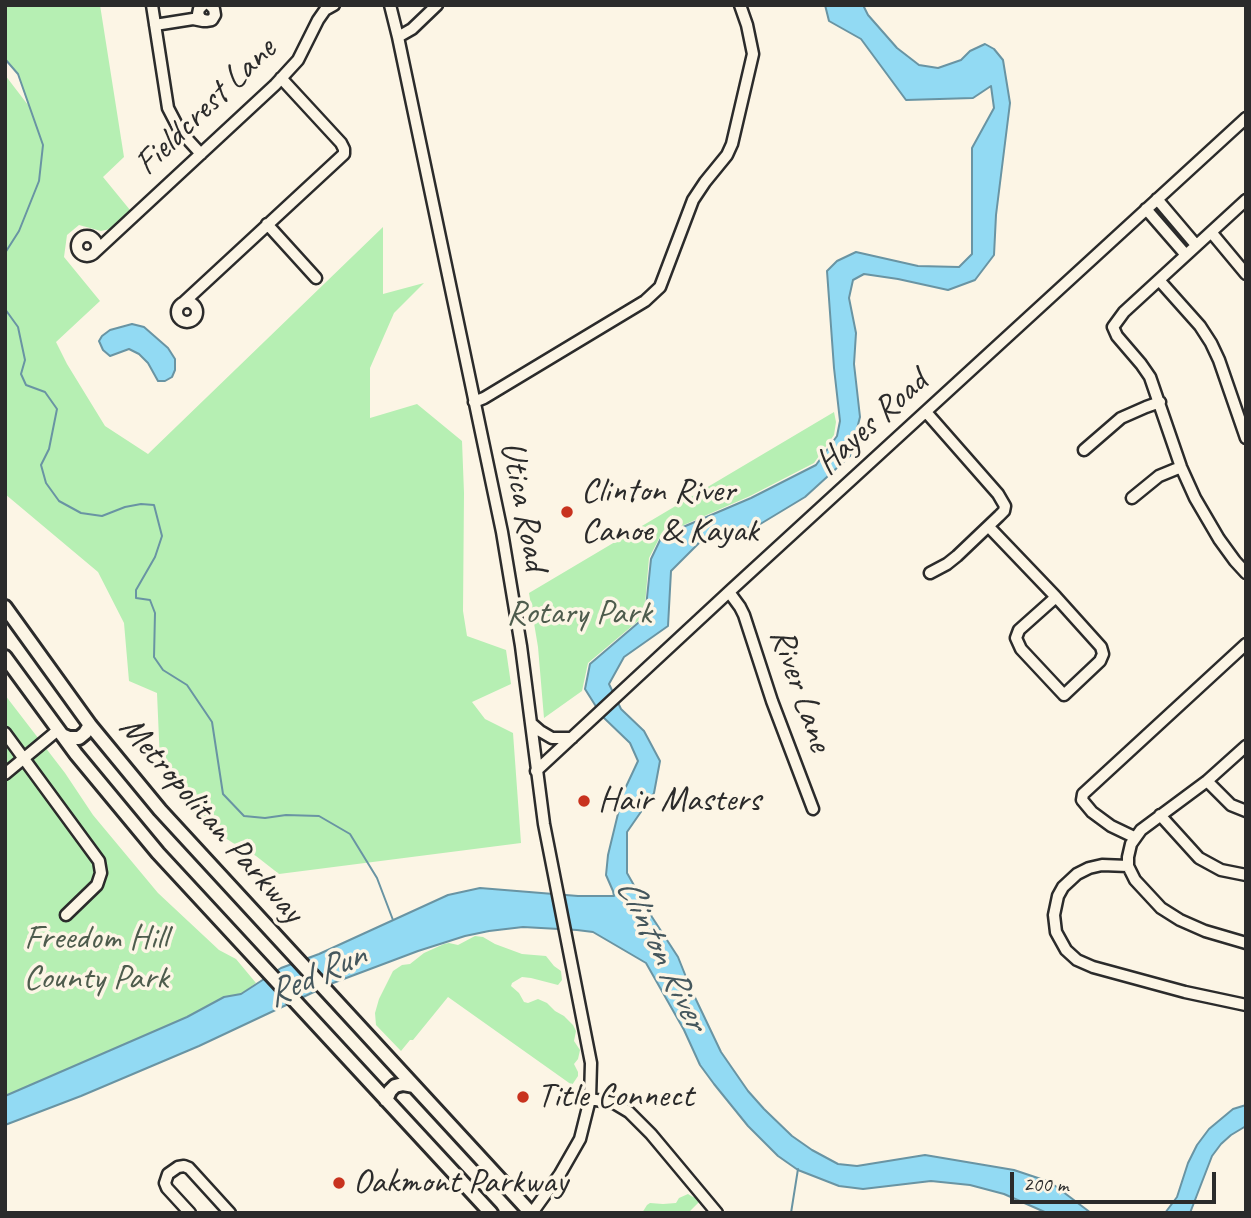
<!DOCTYPE html>
<html>
<head>
<meta charset="utf-8">
<style>
  body { margin:0 }
  #map { position:relative; width:1251px; height:1218px; overflow:hidden; background:#fcf5e5; font-family:Caveat,sans-serif }
  canvas { display:block }
  .frame { position:absolute; inset:0; border:7px solid #2b2b2b; pointer-events:none }
  .scale { position:absolute; left:1010px; top:1172px; width:206px; height:32px; box-sizing:border-box; border:4px solid #2b2b2b; border-top:0; padding-left:9px; font-size:21px; line-height:24px; white-space:nowrap; color:#2b2b2b; -webkit-text-stroke:5px #fcf5e5; paint-order:stroke }
</style>
</head>
<body>
<div id="map">
<canvas width="1251" height="1218"></canvas>
<div class="frame"></div>
<div class="scale">200 m</div>
</div>
<script>
const c = document.querySelector('canvas').getContext('2d');
c.lineJoin = 'round';
function paint(path, color) {
  c.fillStyle = color;
  c.fill(path, 'evenodd');
}
function toPath(rows) {
  const path = new Path2D();
  for (const r of rows) {
    if (r.length === 3) {
      path.moveTo(r[0] + r[2], r[1]);
      path.arc(r[0], r[1], r[2], 0, 2 * Math.PI);
      continue;
    }
    path.moveTo(r[0], r[1]);
    for (let i = 2; i < r.length; i += 2) path.lineTo(r[i], r[i + 1]);
  }
  return path;
}
function stroke(path, color, width, dash) {
  c.strokeStyle = color;
  c.lineWidth = width;
  c.lineCap = dash ? 'butt' : 'round';
  c.setLineDash(dash || []);
  c.stroke(path);
}
function write(font, color, halo, rows, align = 'center') {
  c.font = font + ' Caveat,sans-serif';
  c.lineWidth = 7;
  c.setLineDash([]);
  c.textBaseline = 'middle';
  c.strokeStyle = halo;
  c.fillStyle = color;
  for (const [text, x, y, turn = 0] of rows) {
    c.save();
    c.translate(x, y);
    c.rotate((+turn || 0) * Math.PI / 180);
    c.textAlign = isNaN(turn) ? turn : align;
    if (halo) c.strokeText(text, 0, 0);
    c.fillText(text, 0, 0);
    c.restore();
  }
}
const green = toPath([
  [5,5,100,5,124,157,103,177,130,210,110,229,101,231,79,225,67,235,64,257,100,301,56,342,67,364,105,426,148,454,383,227,383,294,424,283,394,313,370,368,370,418,417,404,462,441,464,493,463,611,467,636,506,650,511,684,472,702,485,719,513,733,521,843,279,874,256,856,233,843,198,820,160,762,157,693,129,681,124,623,98,572,5,494,5,75,28,105,18,74,5,59],
  [834,412,836,422,834,435,814,463,750,496,661,535,649,558,644,616,588,663,582,691,544,718,538,647,529,593],
  [5,695,65,773,93,815,158,893,219,950,236,959,256,983,241,994,224,997,187,1017,5,1096],
  [475,936,483,937,495,944,522,954,546,956,554,966,561,971,562,980,558,985,531,978,522,977,512,983,511,986,519,993,524,1002,528,1003,538,999,547,1003,555,1011,564,1016,573,1025,576,1031,574,1041,580,1050,578,1059,574,1064,578,1072,578,1076,572,1085,448,997,413,1040,410,1040,401,1051,376,1025,375,1013,379,999,393,971,402,965,410,964,424,953,444,944,449,943,458,945],
  [688,1194,693,1197,698,1198,700,1201,688,1213,642,1213,647,1205,650,1203,663,1204,676,1203,679,1198]
]);
const water = toPath([
  [825,5,863,5,868,15,897,48,919,65,938,68,961,60,970,51,985,44,994,49,1003,60,1010,103,996,215,994,255,975,280,948,290,898,279,864,274,853,280,849,298,856,333,854,364,860,417,850,456,805,497,757,526,707,535,671,571,668,626,624,657,609,684,621,709,644,731,660,761,654,793,627,832,627,873,652,917,678,957,690,987,721,1052,748,1091,764,1109,792,1136,812,1150,838,1164,857,1166,925,1155,1014,1170,1050,1182,1091,1213,1047,1213,1004,1194,970,1185,931,1181,863,1189,839,1186,798,1170,778,1156,748,1126,714,1084,700,1065,684,1030,646,963,593,932,577,930,523,927,489,931,465,936,418,951,333,983,199,1046,81,1096,5,1125,5,1096,187,1017,224,997,241,994,281,968,319,954,448,895,480,888,578,896,614,896,613,891,606,875,608,855,623,793,638,761,630,743,602,716,585,689,590,664,645,617,651,559,662,536,751,498,816,465,837,436,840,421,834,368,827,271,837,261,856,252,918,266,959,267,972,254,972,148,994,108,991,86,973,98,906,100,861,39,829,21,825,5],
  [132,324,144,327,168,348,175,359,175,370,172,377,165,381,158,381,148,363,139,354,129,349,110,356,103,350,99,341,102,336,110,330,132,324],
  [1246,1105,1246,1126,1231,1135,1221,1144,1212,1156,1190,1213,1165,1213,1177,1197,1188,1163,1197,1145,1209,1129,1233,1109,1246,1105]
]);
const stream = toPath([
  [5,59,18,74,43,145,39,181,19,231,5,253],
  [5,309,18,327,25,360,21,374,26,385,45,392,57,409,49,449,41,465,46,483,59,501,81,513,102,516,125,507,141,504,154,505,162,536,155,557,136,590,136,598,150,600,155,613,154,657,163,670,187,685,212,722,223,794,244,816,265,818,286,815,319,816,350,834,377,878,393,920],
  [791,1213,798,1169]
]);
const minor = toPath([
  [152,5,168,108,180,131,201,154],
  [203,5,199,9,198,14,201,19,206,21,212,20,215,15,214,9,210,5],
  [390,5,398,37,502,532,521,646,544,824,591,1063,590,1099,580,1139,560,1174,532,1213],
  [155,25,193,19,203,21],
  [398,37,412,29,437,5],
  [1157,199,1196,245],
  [1246,200,1124,312,1113,327,1117,336,1141,364,1150,377,1181,467,1195,498,1219,539,1235,561,1246,573],
  [1146,209,1186,255],
  [267,224,316,278],
  [1211,232,1246,274],
  [87,246,10],
  [95,252,275,85,298,60,318,20,325,10,334,5],
  [1159,280,1200,326,1211,343,1219,360,1246,438],
  [187,312,10],
  [183,303,344,154,344,149,341,143,281,78],
  [474,402,484,398,645,301,660,287,693,200,705,182,727,155,732,144,753,54,747,25,740,5],
  [926,412,998,494,1005,506,1004,511,999,516,957,556,947,564,930,573],
  [1084,450,1121,418,1146,407,1160,402],
  [1132,498,1159,476,1181,467],
  [989,527,1056,597,1101,647,1103,654,1100,661,1064,695,1021,649,1016,638,1019,630,1056,597],
  [729,592,740,607,744,615,772,701,813,809],
  [532,724,540,731,552,738,572,738],
  [5,733,99,861,101,873,97,885,66,915],
  [1246,746,1207,781,1141,830,1131,844,1128,857,1128,866,1135,880,1161,908,1180,920,1205,931,1246,943],
  [536,771,731,590,1246,118],
  [5,774,58,730],
  [1207,781,1231,805,1246,811],
  [1160,815,1199,858,1221,870,1246,875],
  [1134,837,1111,826,1092,812,1082,800,1083,794,1246,644],
  [1128,866,1102,865,1089,868,1077,874,1063,887,1058,896,1054,915,1056,932,1066,950,1077,960,1093,967,1185,992,1246,1005],
  [590,1099,614,1103,629,1112,651,1134,717,1213],
  [190,1213,167,1188,165,1183,168,1174,178,1167,184,1166,189,1168,230,1213]
]);
const major = toPath([
  [5,607,90,725,160,810,531,1213],
  [5,657,76,754,158,853,491,1213],
  [62,735,69,738,79,738,85,733,90,725],
  [386,1100,390,1091,395,1086,403,1084,414,1086]
]);
const markers = [
  [567,512,7,"#c8321e"],
  [584,801,7,"#c8321e"],
  [523,1097,7,"#c8321e"],
  [339,1183,7,"#c8321e"]
];
const streetNames = [
  ["Fieldcrest Lane",206,107,-44],
  ["Hayes Road",872,423,-42],
  ["Utica Road",523,506,79],
  ["River Lane",800,690,71],
  ["Metropolitan Parkway",211,820,49]
];
const poiNames = [
  ["Clinton River",581,492],
  ["Canoe & Kayak",581,532],
  ["Hair Masters",598,801],
  ["Title Connect",537,1097],
  ["Oakmont Parkway",353,1183]
];
const parkNames = [
  ["Rotary Park",579,614],
  ["Freedom Hill",96,939],
  ["County Park",96,979]
];
const waterNames = [
  ["Clinton River",661,954,64],
  ["Red Run",316,976,-25]
];
paint(green, '#b6efb3');
paint(water, '#92daf3');
stroke(water, '#6994a3', 2);
stroke(stream, '#6994a3', 2);
stroke(minor, '#2b2b2b', 15);
stroke(major, '#2b2b2b', 18);
stroke(minor, '#fcf5e5', 10);
stroke(major, '#fcf5e5', 12);
for (const [x, y, r, color] of markers) {
  const dot = new Path2D();
  dot.arc(x, y, r, 0, 2 * Math.PI);
  c.fillStyle = color;
  c.fill(dot);
  stroke(dot, '#fcf5e5', 2.5);
}
write('35px', '#2b2b2b', '#fcf5e5', streetNames);
write('35px', '#2b2b2b', '#fcf5e5', poiNames, 'left');
write('35px', '#4e5c4d', '#fcf5e5', parkNames);
write('italic 37px', '#45575d', '#fcf5e5', waterNames);
</script>
</body>
</html>
